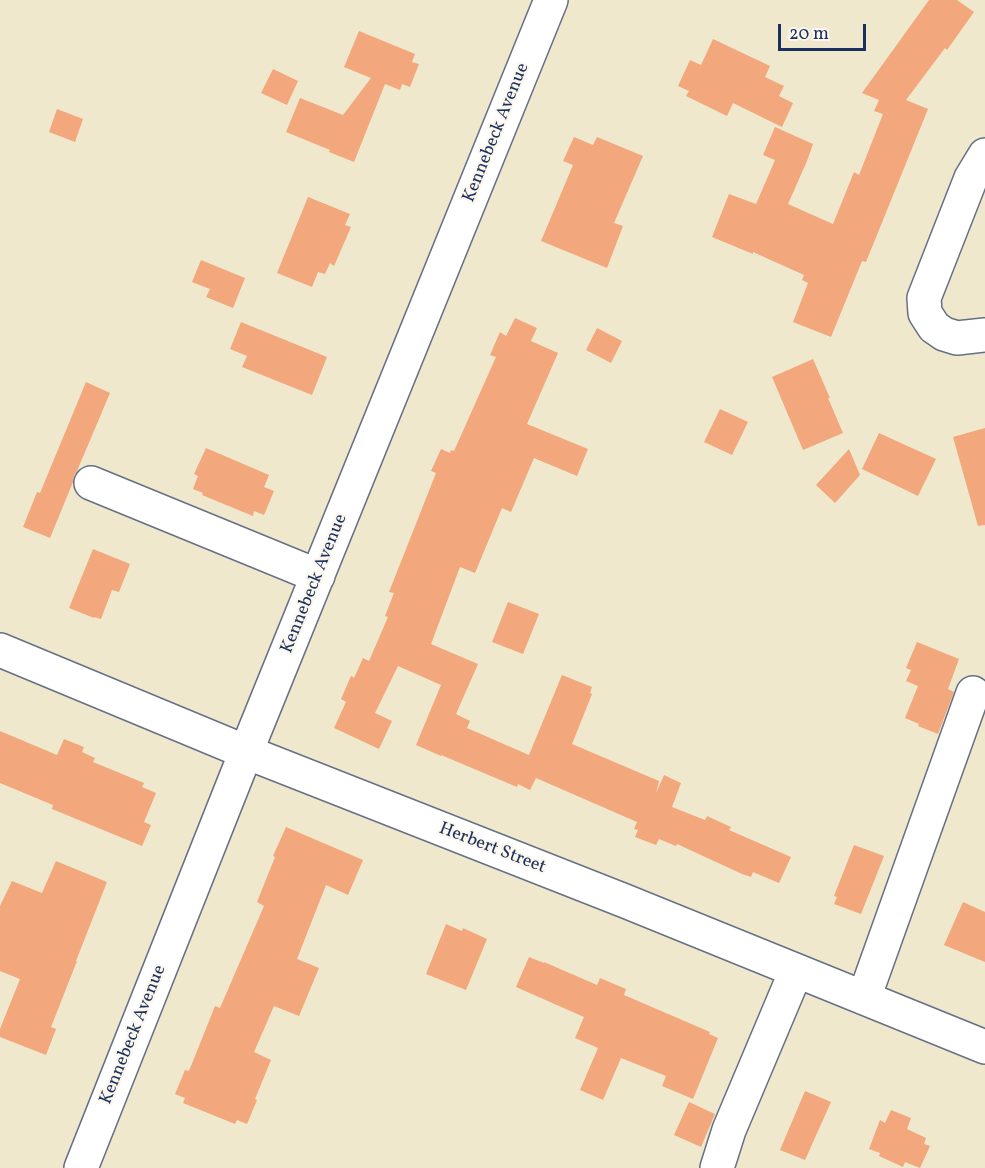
<!DOCTYPE html>
<html>
<head>
<meta charset="utf-8">
<style>
  body { margin:0 }
  #map { position:relative; width:985px; height:1168px; overflow:hidden; background:#efe8cd; font-family:Vollkorn,serif }
  canvas { display:block }
  .scale { position:absolute; left:778px; top:24px; width:88px; height:27px; box-sizing:border-box; border:3px solid #1b2f5e; border-top:0; padding-left:8px; font-size:18px; line-height:21px; white-space:nowrap; color:#1b2f5e; -webkit-text-stroke:4px #fbf7ec; paint-order:stroke }
</style>
</head>
<body>
<div id="map">
<canvas width="985" height="1168"></canvas>
<div class="scale">20 m</div>
</div>
<script>
const c = document.querySelector('canvas').getContext('2d');
c.lineJoin = 'round';
function paint(path, color) {
  c.fillStyle = color;
  c.fill(path, 'evenodd');
}
function toPath(rows) {
  const path = new Path2D();
  for (const r of rows) {
    path.moveTo(r[0], r[1]);
    for (let i = 2; i < r.length; i += 2) path.lineTo(r[i], r[i + 1]);
  }
  return path;
}
function stroke(path, color, width, dash) {
  c.strokeStyle = color;
  c.lineWidth = width;
  c.lineCap = dash ? 'butt' : 'round';
  c.setLineDash(dash || []);
  c.stroke(path);
}
function write(font, color, halo, rows, align = 'center') {
  c.font = font + ' Vollkorn,serif';
  c.lineWidth = 4.5;
  c.setLineDash([]);
  c.textBaseline = 'middle';
  c.strokeStyle = halo;
  c.fillStyle = color;
  for (const [text, x, y, turn = 0] of rows) {
    c.save();
    c.translate(x, y);
    c.rotate((+turn || 0) * Math.PI / 180);
    c.textAlign = isNaN(turn) ? turn : align;
    if (halo) c.strokeText(text, 0, 0);
    c.fillText(text, 0, 0);
    c.restore();
  }
}
const building = toPath([
  [929,0,957,0,974,12,947,50,945,48,906,100,928,109,866,262,862,261,831,337,793,322,808,283,802,280,804,275,753,252,753,254,712,237,729,194,756,204,775,160,763,155,775,127,813,144,807,161,788,204,833,224,854,172,859,175,883,114,874,111,879,100,862,93],
  [359,31,415,54,412,62,419,64,410,87,402,84,400,90,385,84,354,162,329,152,330,150,286,132,300,98,343,115,371,78,344,67],
  [713,39,770,66,765,77,784,86,779,96,793,103,782,127,733,103,727,116,686,96,689,91,678,86,690,60,701,65],
  [273,69,298,81,287,105,261,93],
  [57,109,83,119,75,142,49,132],
  [574,137,593,145,597,137,643,156,614,223,623,226,607,268,541,241,573,165,563,161],
  [308,197,350,214,345,225,351,227,334,266,330,263,325,274,318,272,312,287,277,273],
  [201,260,245,278,233,308,206,297,210,289,192,282],
  [515,318,537,328,531,341,558,353,527,424,588,449,577,476,534,458,511,512,502,508,475,573,460,567,431,644,478,664,456,714,470,721,467,728,529,755,562,675,592,687,590,693,592,694,572,744,659,781,656,793,664,775,681,783,672,807,705,820,707,816,731,827,729,830,791,857,779,883,753,872,751,877,742,874,677,844,676,846,659,839,656,845,635,837,638,830,634,829,637,822,536,778,530,790,518,784,517,787,441,755,441,756,416,745,441,685,398,666,375,713,392,721,379,749,334,728,346,702,341,699,351,676,354,678,363,658,369,661,388,617,385,616,394,593,389,592,436,473,431,471,441,449,450,453,451,450,454,451,496,357,490,355,500,332,506,336],
  [241,322,327,357,312,395,242,367,247,356,230,349],
  [597,328,622,341,611,363,586,350],
  [813,359,830,398,828,398,843,433,803,450,772,377],
  [86,382,110,393,77,471,74,475,73,482,50,538,23,527,37,492,40,493],
  [720,409,748,422,732,455,704,442],
  [985,428,985,525,978,526,953,437],
  [879,433,936,459,918,496,862,469],
  [206,448,269,475,264,487,274,491,264,515,254,511,253,516,202,495,203,493,193,489,198,476,194,474],
  [849,449,860,475,835,503,816,485],
  [93,549,130,564,119,592,112,590,101,619,94,617,94,618,69,608],
  [508,602,539,614,523,654,492,642],
  [917,642,959,659,948,689,954,692,938,734,918,726,919,724,905,718,918,686,906,681,911,670,906,668],
  [0,731,57,755,64,739,84,747,82,752,95,758,93,762,144,783,142,787,156,793,144,822,151,825,142,846,52,809,53,805,0,783],
  [286,827,363,860,348,895,326,885,297,959,319,968,299,1016,274,1006,254,1052,271,1060,255,1099,257,1100,247,1124,237,1120,235,1124,183,1103,185,1098,175,1094,185,1070,189,1071,215,1006,220,1008,264,906,257,902,275,857,273,856],
  [854,845,884,856,861,914,834,904,837,897,834,896],
  [56,861,107,882,76,961,77,961,51,1027,56,1029,46,1055,0,1037,0,1029,20,979,0,971,0,906,12,881,42,893],
  [963,902,985,912,985,962,944,945],
  [446,924,462,931,463,928,487,939,466,990,426,974],
  [529,957,544,963,544,962,597,985,600,978,626,989,624,995,710,1032,709,1034,718,1038,693,1099,662,1086,666,1076,621,1058,603,1100,580,1090,598,1048,575,1038,584,1017,516,987],
  [805,1091,831,1102,805,1160,780,1150],
  [689,1102,715,1114,701,1147,674,1135],
  [891,1110,911,1118,907,1129,926,1138,924,1144,930,1146,920,1168,905,1162,903,1167,879,1156,880,1153,869,1149,880,1120,885,1123]
]);
const minor = toPath([
  [985,155,971,178,924,298,925,313,934,327,944,334,957,338,985,335],
  [91,483,318,576],
  [0,650,246,752,625,901,985,1047],
  [864,998,973,693],
  [81,1168,246,752,551,0],
  [717,1168,729,1130,796,971]
]);
const streetNames = [
  ["Kennebeck Avenue",497,133,-68],
  ["Kennebeck Avenue",315,584,-68],
  ["Herbert Street",492,849,21],
  ["Kennebeck Avenue",134,1035,-68]
];
paint(building, '#f2a77c');
stroke(minor, '#657085', 36);
stroke(minor, '#fff', 33);
write('18px', '#1b2f5e', '#fbf7ec', streetNames);
</script>
</body>
</html>
